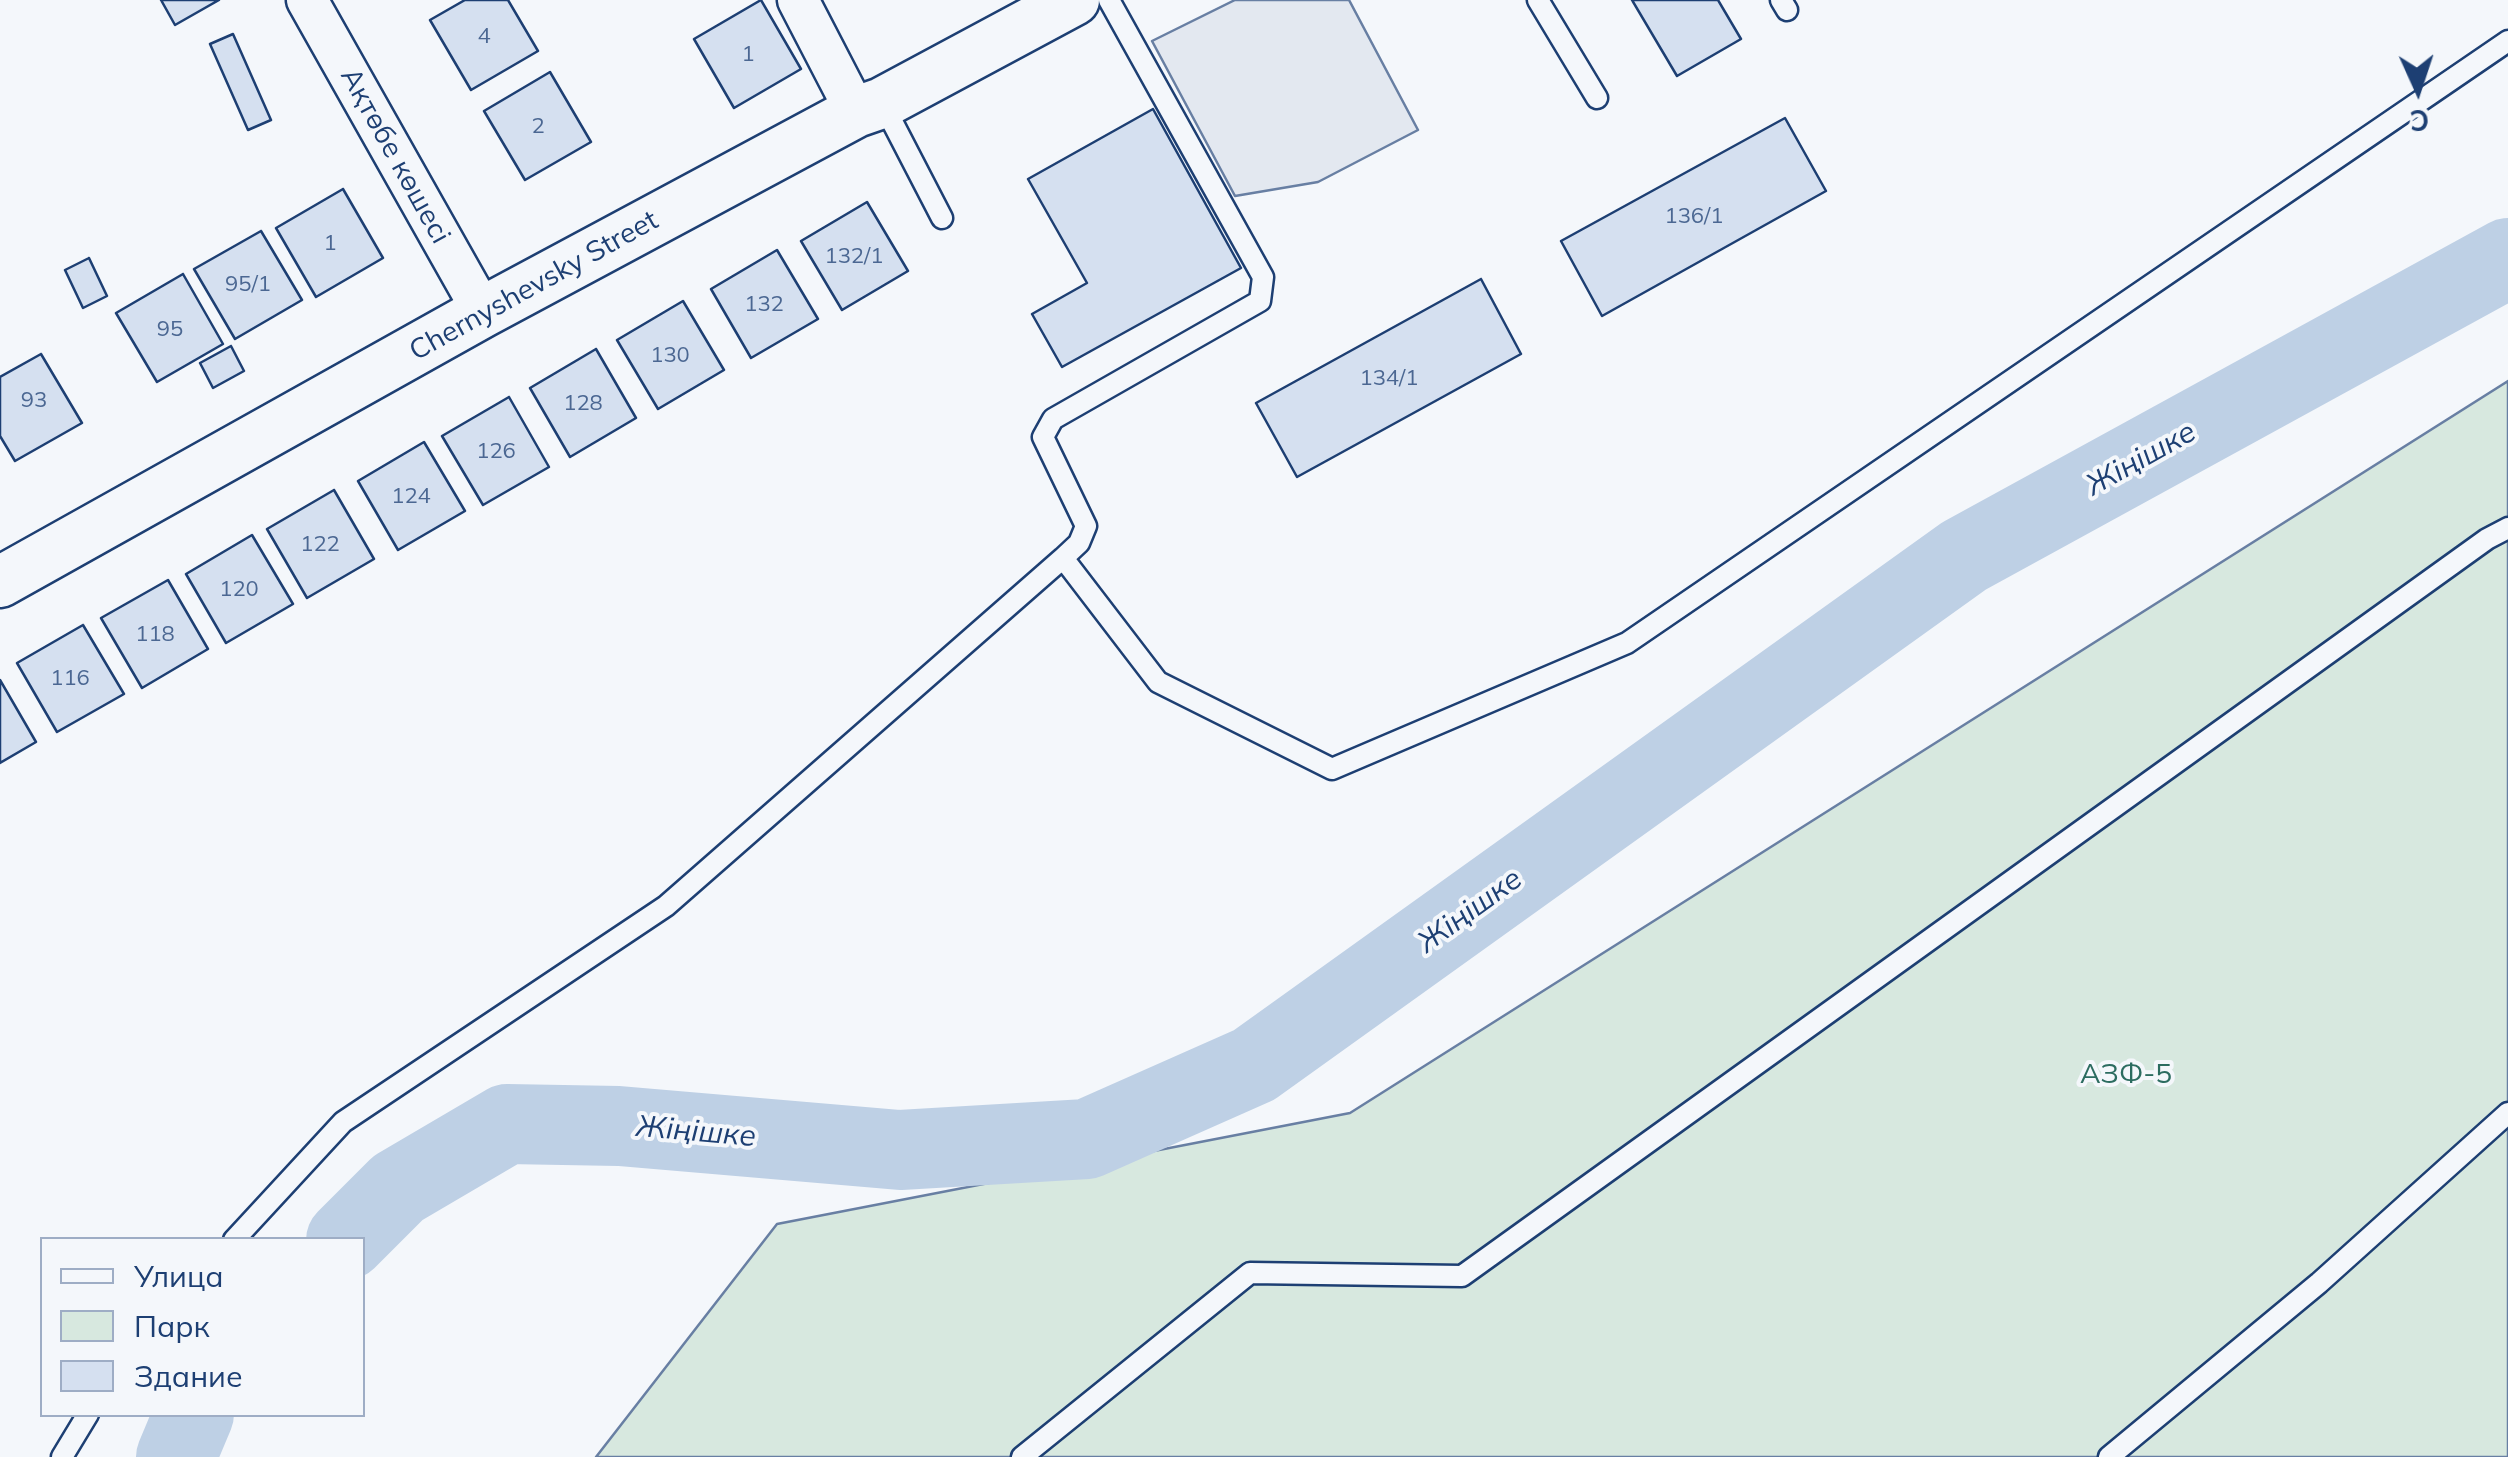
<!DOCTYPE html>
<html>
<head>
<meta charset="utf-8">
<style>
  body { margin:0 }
  #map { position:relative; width:2508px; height:1457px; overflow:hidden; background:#f4f7fb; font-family:Mulish,sans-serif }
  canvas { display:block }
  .legend { position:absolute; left:40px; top:1237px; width:325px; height:180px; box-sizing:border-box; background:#f4f7fb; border:2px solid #9eadc5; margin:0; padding:12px 18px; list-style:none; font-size:30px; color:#1d3f73 }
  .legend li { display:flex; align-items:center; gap:20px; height:50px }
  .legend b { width:50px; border:2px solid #9eadc5 }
  .north { position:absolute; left:2368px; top:40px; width:100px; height:100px; -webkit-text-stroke:8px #f4f7fb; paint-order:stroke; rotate:177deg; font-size:28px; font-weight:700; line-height:40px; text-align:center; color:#1d3f73 }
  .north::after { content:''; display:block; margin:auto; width:35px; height:45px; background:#1d3f73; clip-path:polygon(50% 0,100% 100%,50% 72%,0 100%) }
</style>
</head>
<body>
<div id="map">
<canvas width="2508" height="1457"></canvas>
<ul class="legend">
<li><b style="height:12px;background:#f4f7fb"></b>Улица</li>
<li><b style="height:28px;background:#d7e8df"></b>Парк</li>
<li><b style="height:28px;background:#d5e0f0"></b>Здание</li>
</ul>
<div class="north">С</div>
</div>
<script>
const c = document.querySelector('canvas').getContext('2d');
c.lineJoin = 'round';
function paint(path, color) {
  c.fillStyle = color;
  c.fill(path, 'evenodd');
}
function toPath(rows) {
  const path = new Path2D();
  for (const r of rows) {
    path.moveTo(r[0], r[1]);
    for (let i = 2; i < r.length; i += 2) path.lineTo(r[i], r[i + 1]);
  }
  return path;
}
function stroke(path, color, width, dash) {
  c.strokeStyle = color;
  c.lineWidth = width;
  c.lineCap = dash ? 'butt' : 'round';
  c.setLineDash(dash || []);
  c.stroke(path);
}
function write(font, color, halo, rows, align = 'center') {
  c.font = font + ' Mulish,sans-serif';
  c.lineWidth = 8;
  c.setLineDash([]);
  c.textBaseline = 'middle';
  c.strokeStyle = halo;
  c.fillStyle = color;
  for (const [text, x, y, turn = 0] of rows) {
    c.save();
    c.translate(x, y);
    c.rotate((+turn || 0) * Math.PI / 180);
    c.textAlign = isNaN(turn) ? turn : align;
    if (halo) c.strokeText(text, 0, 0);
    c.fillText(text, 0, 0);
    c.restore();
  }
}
const green = toPath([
  [2508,381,2508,1457,596,1457,777,1224,1350,1113,2508,381]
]);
const parking = toPath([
  [1235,0,1349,0,1418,130,1318,182,1235,196,1152,41,1235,0]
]);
const river = toPath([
  [346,1240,398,1188,507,1124,619,1126,900,1150,1087,1139,1254,1065,1964,556,2508,258],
  [176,1457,194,1414]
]);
const building = toPath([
  [161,0,219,0,175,25,161,0],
  [465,0,508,0,538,51,471,90,430,20,465,0],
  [761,0,801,69,734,108,694,39,761,0],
  [1632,0,1718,0,1741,39,1677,76,1632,0],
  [233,34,271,120,248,130,210,44,233,34],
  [550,72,591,142,525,180,484,111,550,72],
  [1153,109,1241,268,1062,367,1032,314,1087,283,1028,179,1153,109],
  [1785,118,1826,191,1602,316,1561,241,1785,118],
  [343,189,383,258,316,297,276,228,343,189],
  [867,202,908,271,842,310,801,241,867,202],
  [261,231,302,300,235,339,194,269,261,231],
  [777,250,818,319,751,358,711,289,777,250],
  [89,258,107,296,83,308,65,270,89,258],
  [183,274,223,344,157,382,116,313,183,274],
  [1481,279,1521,354,1297,477,1256,403,1481,279],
  [683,301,724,370,658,409,617,340,683,301],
  [231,346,244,371,213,388,200,363,231,346],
  [596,349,636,418,570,457,530,388,596,349],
  [41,354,82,423,15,461,0,436,0,377,41,354],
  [509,397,549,467,483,505,442,436,509,397],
  [424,442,465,511,398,550,358,481,424,442],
  [334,490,374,559,307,598,267,529,334,490],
  [252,535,293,604,226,643,186,574,252,535],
  [168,580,208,649,142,688,101,618,168,580],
  [83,625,124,694,57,732,17,663,83,625],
  [0,680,36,742,0,763,0,680]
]);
const service = toPath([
  [1538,0,1597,98],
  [1781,0,1787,10],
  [883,104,942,218],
  [1063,558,1079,543,1086,526,1043,437,1053,419,1260,301,1263,277,1109,0],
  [234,1240,343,1122,666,906,1063,558,1158,682,1332,769,1627,643,2508,41],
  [62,1457,88,1414],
  [1022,1457,1250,1273,1462,1276,2487,539,2508,528],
  [2109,1457,2319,1283,2508,1113]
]);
const minor = toPath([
  [307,0,483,312],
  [798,0,856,112]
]);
const tertiary = toPath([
  [0,582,483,312,856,112,882,103,1074,0]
]);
const numberNames = [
  ["4",484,36],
  ["1",748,54],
  ["2",538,126],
  ["136/1",1694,216],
  ["1",330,243],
  ["132/1",854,256],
  ["95/1",248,284],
  ["132",764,304],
  ["95",170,329],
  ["130",670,355],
  ["134/1",1389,378],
  ["93",34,400],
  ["128",583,403],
  ["126",496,451],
  ["124",411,496],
  ["122",320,544],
  ["120",239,589],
  ["118",155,634],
  ["116",70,678]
];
const streetNames = [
  ["Ақтөбе көшесі",395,156,61],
  ["Chernyshevsky Street",534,286,-29]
];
const parkNames = [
  ["АЗФ-5",2126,1075]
];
const waterNames = [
  ["Жіңішке",2141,459,-29],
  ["Жіңішке",1470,911,-36],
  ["Жіңішке",696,1132,5]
];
paint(green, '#d7e8df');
stroke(green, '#687fa3', 2.5);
paint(parking, '#e3e8f0');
stroke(parking, '#687fa3', 2.5);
stroke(river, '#bed0e5', 80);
paint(building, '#d5e0f0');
stroke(building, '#1d3f73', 2.5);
stroke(service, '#1d3f73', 25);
stroke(minor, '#1d3f73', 45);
stroke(tertiary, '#1d3f73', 55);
stroke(service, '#f4f7fb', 20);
stroke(minor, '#f4f7fb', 40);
stroke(tertiary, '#f4f7fb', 50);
write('22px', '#4b6792', null, numberNames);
write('28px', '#1d3f73', '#f4f7fb', streetNames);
write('28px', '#2c6c60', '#f4f7fb', parkNames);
write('italic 30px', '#1d3f73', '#f4f7fb', waterNames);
</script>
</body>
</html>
